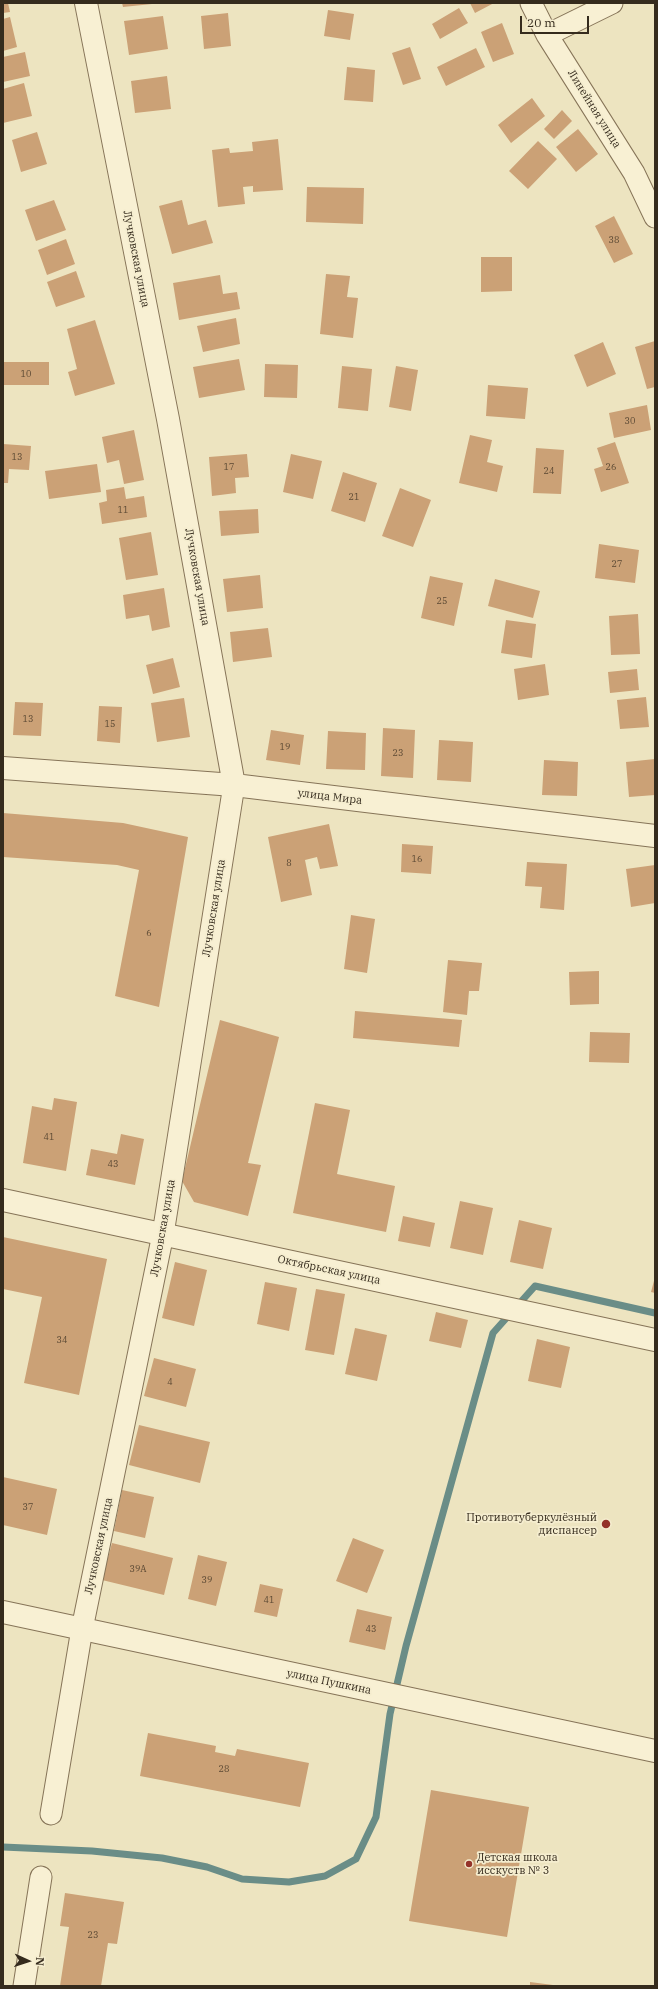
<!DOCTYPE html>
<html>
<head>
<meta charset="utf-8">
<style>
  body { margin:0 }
  #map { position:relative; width:658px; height:1989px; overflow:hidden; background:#ede4c0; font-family:"IBM Plex Serif",serif }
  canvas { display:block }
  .frame { position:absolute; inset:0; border:4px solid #352b1d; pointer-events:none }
  .north { position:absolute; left:8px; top:1941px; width:40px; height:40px; -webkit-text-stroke:3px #f5edcf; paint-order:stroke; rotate:93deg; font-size:11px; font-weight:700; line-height:16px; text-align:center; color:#352b1d }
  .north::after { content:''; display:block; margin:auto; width:14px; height:18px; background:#352b1d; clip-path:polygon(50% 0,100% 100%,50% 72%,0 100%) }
  .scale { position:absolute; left:520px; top:16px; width:69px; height:18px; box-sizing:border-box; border:2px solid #352b1d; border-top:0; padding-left:5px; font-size:12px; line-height:14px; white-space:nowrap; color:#352b1d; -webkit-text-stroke:3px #f5edcf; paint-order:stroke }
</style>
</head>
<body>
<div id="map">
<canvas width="658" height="1989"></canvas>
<div class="frame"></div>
<div class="north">N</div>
<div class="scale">20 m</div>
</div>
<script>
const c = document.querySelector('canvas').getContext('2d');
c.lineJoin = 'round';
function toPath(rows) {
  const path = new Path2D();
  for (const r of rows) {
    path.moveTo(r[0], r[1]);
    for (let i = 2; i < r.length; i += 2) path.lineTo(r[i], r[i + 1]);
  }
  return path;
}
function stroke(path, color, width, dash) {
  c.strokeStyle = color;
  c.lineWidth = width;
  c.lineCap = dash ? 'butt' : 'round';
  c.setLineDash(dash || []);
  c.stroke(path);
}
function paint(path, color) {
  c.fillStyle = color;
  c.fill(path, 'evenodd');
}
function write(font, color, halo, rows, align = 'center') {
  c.font = font + ' "IBM Plex Serif",serif';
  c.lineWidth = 3.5;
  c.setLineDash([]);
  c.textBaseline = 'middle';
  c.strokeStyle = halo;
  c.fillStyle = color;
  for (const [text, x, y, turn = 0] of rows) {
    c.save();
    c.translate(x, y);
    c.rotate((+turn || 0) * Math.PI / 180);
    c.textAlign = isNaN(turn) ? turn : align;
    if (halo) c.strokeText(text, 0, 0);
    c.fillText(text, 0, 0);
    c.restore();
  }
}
const stream = toPath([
  [3,1847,92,1851,162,1858,207,1867,242,1879,289,1882,325,1876,356,1859,376,1817,390,1714,406,1646,493,1333,535,1286,655,1313]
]);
const building = toPath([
  [3,3,8,3,10,12,3,13],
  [122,3,152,3,152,4,123,7],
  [470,3,494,3,475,13],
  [459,8,468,23,440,39,432,24],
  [328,10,354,14,350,40,324,36],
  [228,13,231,46,204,49,201,16],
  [163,16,168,49,129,55,124,21],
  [10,17,17,47,3,51,3,19],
  [502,23,514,54,493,62,481,32],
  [410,47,421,79,403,85,392,53],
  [476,48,485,67,446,86,437,67],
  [25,52,30,76,3,82,3,57],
  [347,67,375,70,373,102,344,100],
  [167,76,171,109,135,113,131,81],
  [24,83,32,116,3,123,3,89],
  [532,98,545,116,511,143,498,125],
  [562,110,572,121,554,139,544,129],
  [578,129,598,154,576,172,556,147],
  [37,132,47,164,21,172,12,140],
  [278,139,283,190,253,192,253,186,243,187,245,204,218,207,212,150,229,148,230,153,253,151,252,142],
  [538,141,557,159,528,189,509,171],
  [307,187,364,188,363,224,306,222],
  [54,200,66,230,36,241,25,210],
  [182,200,188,225,206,220,213,243,172,254,159,206],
  [614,216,633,254,614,263,595,226],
  [66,239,75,264,47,275,38,250],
  [481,257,512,257,512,291,481,292],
  [76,271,85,297,56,307,47,282],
  [326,274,350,276,347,297,358,298,353,338,320,334],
  [220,275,223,294,237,292,240,309,179,320,173,283],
  [236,318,240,344,203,352,197,326],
  [95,320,115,384,75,396,68,372,77,369,67,329],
  [655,341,655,387,647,389,635,347],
  [603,342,616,374,587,387,574,355],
  [239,359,245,390,199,398,193,367],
  [3,362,49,362,49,385,3,385],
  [265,364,298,365,297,398,264,397],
  [342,366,372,369,368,411,338,408],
  [396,366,418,370,411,411,389,407],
  [488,385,528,388,525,419,486,416],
  [647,405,651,430,614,438,609,413],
  [134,430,144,480,124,484,119,460,107,463,102,437],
  [470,435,492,440,487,462,503,466,497,492,459,483],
  [615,442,629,483,601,492,594,469,603,466,597,448],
  [3,444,31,446,29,470,9,469,8,483,3,483],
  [536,448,564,450,561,494,533,493],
  [247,454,249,477,235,478,236,493,212,496,209,457],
  [291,454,322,461,313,499,283,492],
  [97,464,101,492,49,499,45,471],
  [343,472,377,483,365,522,331,511],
  [124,487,126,499,144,496,147,517,102,524,99,503,107,501,106,490],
  [400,488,431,500,413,547,382,536],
  [258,509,259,533,221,536,219,511],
  [151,532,158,575,126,580,119,538],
  [599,544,639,550,635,583,595,578],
  [260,575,263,608,227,612,223,579],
  [430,576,463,583,454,626,421,618],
  [495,579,540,591,533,618,488,606],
  [164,588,170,627,152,631,149,615,126,619,123,595],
  [638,614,640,654,611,655,609,616],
  [506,620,536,624,532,658,501,653],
  [268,628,272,657,233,662,230,632],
  [173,658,180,687,153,694,146,665],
  [545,664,549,695,518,700,514,669],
  [637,669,639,690,610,693,608,672],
  [646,697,649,727,620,729,617,700],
  [184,698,190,737,157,742,151,703],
  [15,702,43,703,41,736,13,735],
  [99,706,122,707,120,743,97,741],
  [383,728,415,730,413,778,381,776],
  [271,730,304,735,300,765,266,760],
  [328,731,366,733,365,770,326,769],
  [439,740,473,742,471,782,437,780],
  [655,759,655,795,629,797,626,762],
  [544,760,578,762,577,796,542,795],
  [3,813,123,823,188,837,159,1007,115,996,139,870,117,865,3,857],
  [329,824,338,866,320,869,317,857,305,860,312,895,281,902,268,837],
  [402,844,433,846,431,874,401,872],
  [527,862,567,864,564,910,540,908,542,887,525,886],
  [655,865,655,903,631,907,626,869],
  [351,915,375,919,367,973,344,969],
  [448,960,482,963,479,991,469,991,467,1015,443,1012],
  [599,971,599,1004,570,1005,569,972],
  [355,1011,462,1020,459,1047,353,1038],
  [220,1020,279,1037,248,1163,261,1165,248,1216,194,1202,182,1181],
  [590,1032,630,1033,629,1063,589,1062],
  [54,1098,77,1102,66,1171,23,1163,32,1106,52,1110],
  [315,1103,350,1110,337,1174,395,1186,386,1232,293,1213],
  [121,1134,144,1139,135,1185,86,1175,91,1149,117,1154],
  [460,1201,493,1208,483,1255,450,1248],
  [403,1216,435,1223,430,1247,398,1241],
  [519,1220,552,1228,543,1269,510,1262],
  [3,1237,107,1259,79,1395,24,1383,42,1297,3,1289],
  [175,1262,207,1270,194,1326,162,1318],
  [655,1277,655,1293,651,1292],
  [265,1282,297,1288,289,1331,257,1324],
  [316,1289,345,1294,334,1355,305,1350],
  [436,1312,468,1320,461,1348,429,1341],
  [355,1328,387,1335,377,1381,345,1374],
  [537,1339,570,1347,561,1388,528,1381],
  [154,1358,196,1369,186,1407,144,1396],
  [139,1425,210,1442,200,1483,129,1465],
  [3,1477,57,1489,47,1535,3,1525],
  [122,1490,154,1497,145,1538,114,1531],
  [353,1538,384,1550,367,1593,336,1581],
  [112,1543,173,1558,164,1595,102,1580],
  [198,1555,227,1562,216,1606,188,1599],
  [260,1584,283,1589,277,1617,254,1612],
  [357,1609,392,1617,385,1650,349,1642],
  [148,1733,216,1746,215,1752,235,1756,237,1749,309,1763,300,1807,140,1776],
  [431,1790,529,1807,507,1937,409,1921],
  [65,1893,124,1902,117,1944,108,1943,101,1986,60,1986,69,1927,60,1926],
  [530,1982,553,1985,553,1986,530,1986]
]);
const minor = toPath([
  [531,3,547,35,634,173,655,217],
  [547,35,612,3],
  [51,1814,82,1629,163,1234,234,785],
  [24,1986,41,1877]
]);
const tertiary = toPath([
  [86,3,168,419,234,785],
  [3,768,234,785,655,836],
  [3,1200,655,1340],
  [3,1612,655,1751]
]);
const markers = [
  [606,1524,5,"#943229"],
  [469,1864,4,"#943229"]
];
const numberNames = [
  ["38",614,240],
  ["10",26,374],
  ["30",630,421],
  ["13",17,457],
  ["17",229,467],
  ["26",611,467],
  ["24",549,471],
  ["21",354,497],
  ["11",123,510],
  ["27",617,564],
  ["25",442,601],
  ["13",28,719],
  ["15",110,724],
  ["19",285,747],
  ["23",398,753],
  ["16",417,859],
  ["8",289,863],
  ["6",149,933],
  ["41",49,1137],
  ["43",113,1164],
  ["34",62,1340],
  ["4",170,1382],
  ["37",28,1507],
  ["39А",138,1569],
  ["39",207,1580],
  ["41",269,1600],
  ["43",371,1629],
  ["28",224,1769],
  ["23",93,1935]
];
const streetNames = [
  ["Линейная улица",594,109,58],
  ["Лучковская улица",136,259,79],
  ["Лучковская улица",197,577,80],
  ["улица Мира",330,797,7],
  ["Лучковская улица",214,908,-81],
  ["Лучковская улица",163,1228,-80],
  ["Октябрьская улица",329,1270,12],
  ["Лучковская улица",99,1546,-78],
  ["улица Пушкина",329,1682,12]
];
const poiNames = [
  ["Противотуберкулёзный",597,1518],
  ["диспансер",597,1531],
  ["Детская школа",477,1858,"left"],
  ["исскуств № 3",477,1871,"left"]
];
stroke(stream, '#6a8d87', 7);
paint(building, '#cba176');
stroke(minor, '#867458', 23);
stroke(tertiary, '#867458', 24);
stroke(minor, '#f8f0d3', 21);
stroke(tertiary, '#f8f0d3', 22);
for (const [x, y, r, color] of markers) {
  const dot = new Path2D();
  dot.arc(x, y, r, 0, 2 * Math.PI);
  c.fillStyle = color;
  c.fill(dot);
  stroke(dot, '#f5edcf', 1.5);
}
write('9px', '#5a4833', null, numberNames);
write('11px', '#352b1d', '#f5edcf', streetNames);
write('11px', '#352b1d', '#f5edcf', poiNames, 'right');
</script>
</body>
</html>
